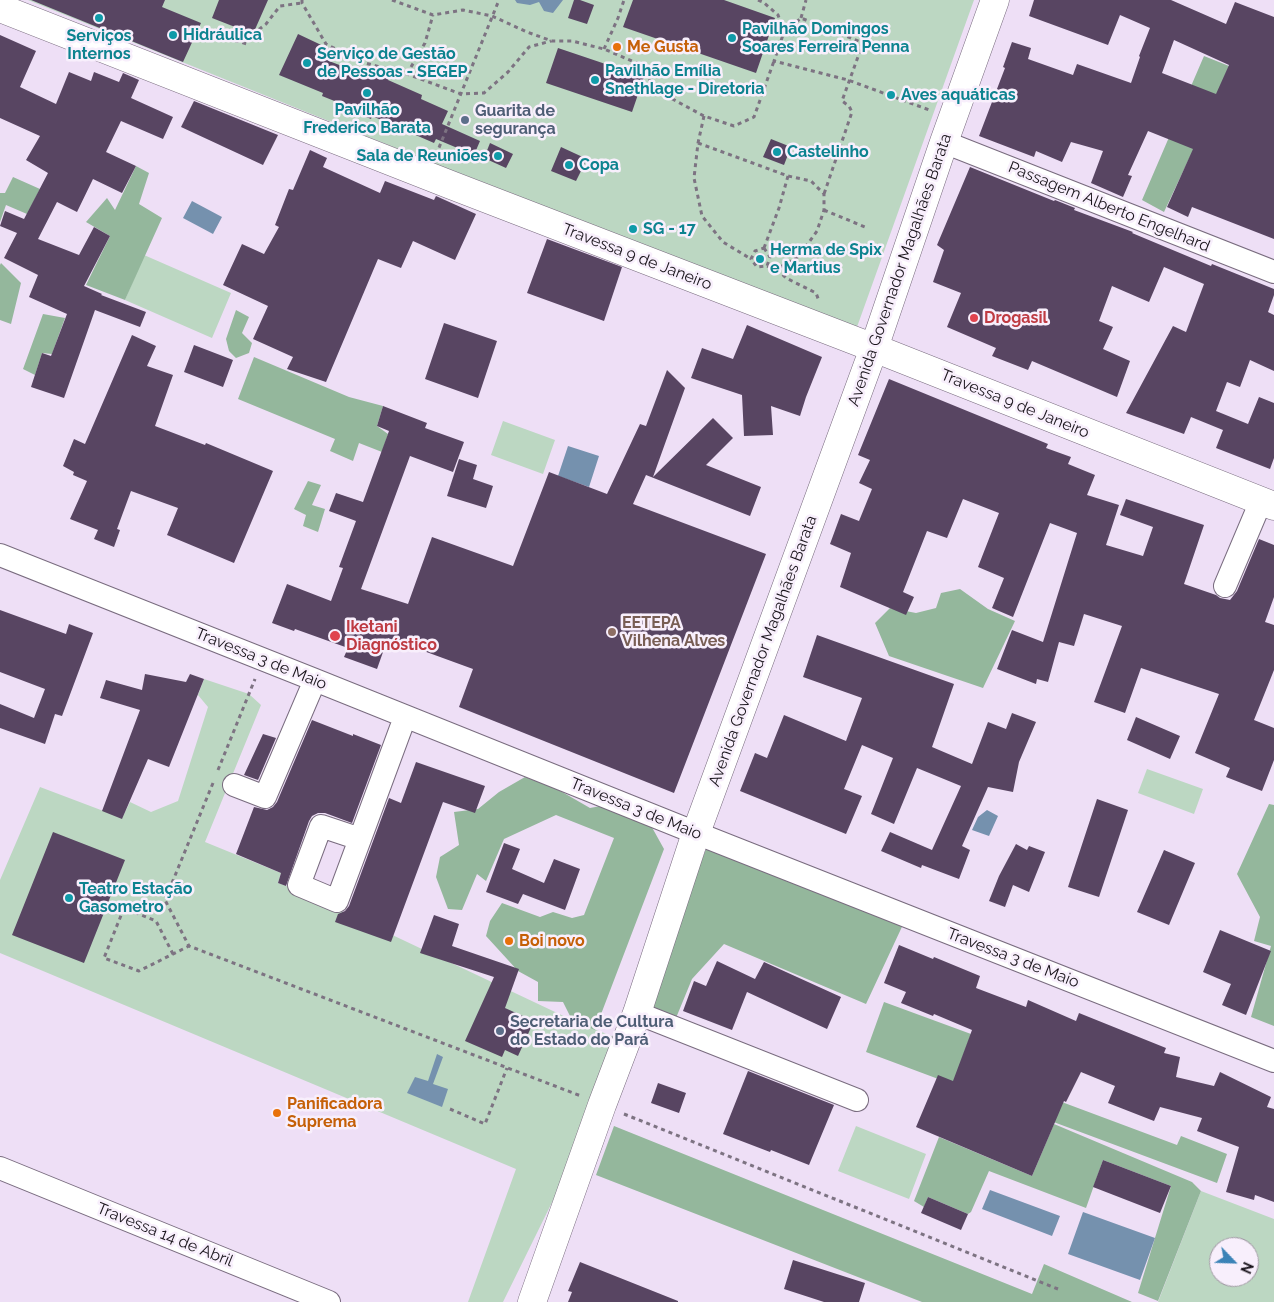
<!DOCTYPE html>
<html>
<head>
<meta charset="utf-8">
<style>
  body { margin:0 }
  #map { position:relative; width:1274px; height:1302px; overflow:hidden; background:#eedff6; font-family:Raleway,sans-serif }
  canvas { display:block }
  .north { position:absolute; left:1209px; top:1237px; width:50px; height:50px; box-sizing:border-box; background:#f8effc; border:1px solid #9f97a2; border-radius:50%; rotate:114deg; font-size:14px; font-weight:700; line-height:20px; text-align:center; color:#19141b }
  .north::after { content:''; display:block; margin:auto; width:18px; height:22px; background:#3b83b7; clip-path:polygon(50% 0,100% 100%,50% 72%,0 100%) }
</style>
</head>
<body>
<div id="map">
<canvas width="1274" height="1302"></canvas>
<div class="north">N</div>
</div>
<script>
const c = document.querySelector('canvas').getContext('2d');
c.lineJoin = 'round';
function paint(path, color) {
  c.fillStyle = color;
  c.fill(path, 'evenodd');
}
function toPath(rows) {
  const path = new Path2D();
  for (const r of rows) {
    path.moveTo(r[0], r[1]);
    for (let i = 2; i < r.length; i += 2) path.lineTo(r[i], r[i + 1]);
  }
  return path;
}
function stroke(path, color, width, dash) {
  c.strokeStyle = color;
  c.lineWidth = width;
  c.lineCap = dash ? 'butt' : 'round';
  c.setLineDash(dash || []);
  c.stroke(path);
}
function write(font, color, halo, rows, align = 'center') {
  c.font = font + ' Raleway,sans-serif';
  c.lineWidth = 5;
  c.setLineDash([]);
  c.textBaseline = 'middle';
  c.strokeStyle = halo;
  c.fillStyle = color;
  for (const [text, x, y, turn = 0] of rows) {
    c.save();
    c.translate(x, y);
    c.rotate((+turn || 0) * Math.PI / 180);
    c.textAlign = isNaN(turn) ? turn : align;
    if (halo) c.strokeText(text, 0, 0);
    c.fillText(text, 0, 0);
    c.restore();
  }
}
const green = toPath([
  [28,0,974,0,857,327,433,163],
  [144,255,231,293,212,338,125,300],
  [503,421,555,440,543,474,491,455],
  [204,679,249,694,261,705,205,842,281,873,278,883,293,888,572,1020,614,1037,562,1182,503,1302,468,1302,516,1169,0,953,0,880,40,787,122,818,130,802,151,812,178,801,208,707,198,695],
  [1147,769,1203,789,1194,814,1138,793],
  [856,1126,926,1154,909,1199,838,1171],
  [1201,1191,1274,1219,1274,1302,1158,1302],
  [1219,1247,1249,1247,1249,1277,1219,1277]
]);
const forest = toPath([
  [1204,56,1229,66,1195,146,1164,212,1142,200],
  [136,166,149,173,139,204,162,218,125,300,86,285,110,236,86,222,107,198,115,210],
  [13,177,40,189,27,214,6,205,0,222,0,193,5,193],
  [1,263,21,283,11,324,0,320,0,265],
  [236,310,249,317,242,333,252,343,249,353,236,358,229,351,226,339],
  [43,314,65,318,52,354,42,353,35,375,23,369],
  [254,357,349,397,383,406,377,426,388,434,382,452,359,443,353,461,330,451,335,439,238,399],
  [308,481,321,485,312,505,325,509,318,532,303,526,306,515,294,509],
  [960,589,988,609,1015,621,983,688,889,656,875,623,890,608,916,613,936,608,941,593],
  [525,777,557,789,590,808,606,805,649,822,664,849,595,1030,572,1020,563,1002,538,1001,538,982,518,971,486,936,490,921,502,903,540,917,553,912,572,918,584,915,614,838,556,815,504,839,486,881,477,874,462,910,448,909,436,877,440,857,459,845,454,812,478,809,499,792],
  [1269,804,1274,805,1274,1026,1251,1017,1271,946,1254,941,1260,917,1237,874],
  [710,839,907,916,866,1004,724,944,692,979,676,1018,644,1008],
  [884,1002,971,1034,960,1064,1177,1145,1181,1136,1227,1154,1217,1183,866,1052],
  [1054,1124,1192,1182,1201,1191,1158,1301,1138,1293,1171,1186,1103,1160,1086,1208,989,1171,971,1212,968,1214,928,1197,924,1207,914,1201,939,1137,1032,1176],
  [614,1126,1032,1294,1044,1264,1132,1302,922,1302,596,1175]
]);
const water = toPath([
  [515,0,563,0,553,13,544,11,539,2,530,5,517,3],
  [192,201,222,217,213,234,183,218],
  [568,446,599,456,589,487,558,476],
  [987,810,998,816,989,836,972,830,978,817],
  [437,1054,443,1057,433,1084,448,1089,442,1107,407,1093,415,1077,428,1081],
  [990,1190,1060,1216,1052,1236,982,1209],
  [1083,1212,1155,1238,1140,1280,1068,1254]
]);
const building = toPath([
  [31,0,165,0,162,7,201,23,183,62],
  [219,0,268,0,253,34,212,18],
  [574,0,580,0,594,5,587,24,568,18],
  [633,0,724,0,775,18,756,73,623,27],
  [1034,0,1171,0,1226,24,1235,2,1274,17,1274,239,1192,207,1188,217,1167,207,1193,149,1148,131,1128,175,1132,176,1123,197,1091,183,1103,151,1071,142,1062,162,1036,151,1034,157,979,136,1005,68,1003,67,1012,42,1031,48,1028,59,1073,75,1077,64,1131,83,1140,57,1139,56,1150,28,1120,15,1108,45,1029,16],
  [1174,40,1229,65,1216,94,1162,73],
  [298,34,334,51,329,61,360,73,363,67,389,78,388,80,422,95,421,99,448,111,442,124,480,141,474,155,436,139,434,143,372,116,371,119,346,108,347,106,322,96,323,93,279,75],
  [0,35,36,51,20,87,56,104,69,72,91,81,94,72,119,82,123,73,139,80,131,98,173,117,163,139,121,121,106,152,136,166,122,193,93,179,77,212,57,202,38,239,79,255,94,227,110,236,84,286,102,294,101,295,146,312,140,327,95,310,64,398,31,387,42,353,51,356,67,314,29,297,38,275,4,258,17,233,0,226,5,211,24,219,48,173,26,160,40,136,0,118],
  [558,48,644,77,632,112,546,83],
  [194,101,278,135,263,165,181,127],
  [771,139,791,147,784,165,763,157],
  [490,143,513,154,506,168,484,158],
  [561,147,587,159,576,181,551,171],
  [310,150,327,158,323,167,380,193,385,181,434,200,436,196,476,214,455,260,413,241,401,268,378,259,326,382,287,369,293,357,253,339,268,306,223,285,242,244,264,254,279,227,275,225,289,189,293,190],
  [970,167,1054,201,1055,200,1075,208,1074,210,1133,232,1132,233,1211,266,1212,264,1274,289,1274,295,1268,312,1274,315,1274,371,1250,360,1240,387,1227,382,1216,411,1248,424,1259,397,1274,403,1274,458,1270,469,1216,448,1223,430,1191,417,1184,434,1126,413,1173,326,1186,332,1204,284,1164,267,1149,302,1112,286,1099,321,1113,327,1103,349,1130,361,1117,397,1032,361,1028,370,992,356,996,348,947,327,961,293,933,282,944,250,937,245],
  [547,239,622,267,604,321,527,293],
  [444,323,497,341,478,398,425,379],
  [747,325,822,357,806,397,800,416,771,406,773,435,744,436,742,395,691,378,702,348,733,359],
  [132,335,156,346,147,366,173,375,155,426,205,445,206,443,273,471,234,563,167,535,178,508,131,491,117,529,120,530,114,547,94,539,98,530,70,519,87,481,73,475,74,472,63,466,74,439,85,444],
  [194,345,233,360,223,387,184,372],
  [667,370,685,388,653,477,713,418,733,438,706,465,761,487,750,516,646,475,633,504,766,554,674,793,459,707,473,669,388,638,377,669,344,657,348,648,295,629,294,631,272,623,287,584,331,601,343,568,339,567,356,521,329,511,336,493,363,502,389,431,377,426,383,406,427,423,425,428,464,442,453,472,410,456,361,589,408,604,432,537,513,566,549,472,607,494,640,424,646,426],
  [889,379,1048,444,1046,448,1071,457,1068,464,1095,475,1087,495,1119,505,1106,545,1143,556,1153,527,1120,515,1126,499,1204,525,1184,584,1216,595,1220,598,1230,600,1237,591,1259,539,1274,545,1274,597,1265,622,1274,625,1274,670,1254,720,1274,728,1274,760,1262,791,1226,777,1230,768,1195,753,1219,694,1141,668,1125,713,1094,702,1122,626,1084,614,1074,646,1059,642,1048,682,1037,679,1036,684,997,669,1012,630,1043,642,1077,533,1050,523,1013,617,992,608,1004,578,978,567,999,513,963,499,947,538,927,531,903,592,914,597,906,615,840,587,851,553,830,544,841,514,859,521,872,489,859,483,870,460,858,455],
  [459,459,477,465,473,479,493,486,486,508,447,496],
  [0,610,66,634,69,624,93,633,62,716,55,714,45,744,0,728,0,704,34,718,45,689,0,672],
  [817,635,954,684,932,747,972,764,988,722,1006,729,1012,713,1036,722,1019,762,1013,792,988,787,962,846,970,850,959,879,922,865,921,868,881,851,890,832,932,850,961,786,917,768,894,824,871,814,893,758,862,745,844,789,862,796,846,834,740,791,755,753,767,758,784,715,846,741,862,698,803,677],
  [145,674,186,682,190,674,204,679,169,767,148,759,122,819,102,811,140,710,100,698,106,680,142,690],
  [1136,717,1180,736,1170,759,1127,740],
  [312,720,353,736,353,734,381,745,352,823,325,813,318,813,312,816,309,821,286,886,278,883,281,873,236,854,254,807,267,810,273,807,277,802],
  [263,734,276,738,258,780,244,775],
  [416,762,485,786,475,813,443,802,391,942,335,922,338,914,345,911,349,906,389,798,401,803],
  [1097,799,1128,810,1099,897,1068,887],
  [53,832,125,860,84,963,12,935],
  [504,843,520,849,512,869,544,883,554,859,580,869,565,910,523,894,518,904,486,892],
  [1016,844,1027,850,1029,846,1045,852,1029,892,1013,885,1005,907,989,901,999,876],
  [1164,850,1195,863,1169,925,1137,912],
  [434,915,459,924,452,946,519,969,505,1008,534,1021,518,1056,505,1050,502,1057,465,1041,494,977,420,953],
  [1220,930,1271,951,1246,1015,1222,1005,1231,984,1203,972],
  [899,945,933,959,934,957,980,976,976,988,1026,1007,1028,1000,1076,1021,1079,1013,1166,1048,1164,1053,1180,1057,1176,1077,1214,1086,1220,1072,1271,1097,1267,1107,1274,1109,1274,1202,1255,1195,1254,1200,1226,1192,1239,1147,1197,1131,1202,1118,1160,1107,1154,1121,1108,1103,1115,1086,1081,1072,1066,1102,1064,1101,1032,1176,916,1127,938,1075,953,1081,972,1030,934,1014,933,1016,901,1003,906,992,884,983],
  [717,961,755,979,764,962,841,997,827,1029,747,992,732,1030,683,1011,694,981,706,986],
  [748,1071,834,1105,809,1165,771,1150,770,1152,723,1134],
  [658,1083,686,1093,679,1113,651,1103],
  [1103,1160,1171,1186,1160,1213,1093,1187],
  [928,1197,968,1214,961,1230,921,1213],
  [793,1260,865,1283,859,1302,824,1302,784,1289],
  [580,1262,678,1301,678,1302,568,1302,572,1292,568,1291]
]);
const path = toPath([
  [302,0,302,3,326,44,361,62,407,74,461,94,484,93,508,72,529,47,551,41],
  [392,0,433,15,463,10,492,16,527,32,552,41,572,41,604,49,646,67,652,88,704,116,734,126,754,117,774,61],
  [758,0,763,2,778,15,784,32,774,61,848,80,932,111],
  [801,18,806,0],
  [784,32,801,18,863,43,842,101,849,106,852,112,824,194],
  [227,38,247,44,253,34,266,24,280,6,302,3],
  [604,49,618,18,624,0],
  [407,74,425,43,433,15],
  [704,116,698,143,694,178,702,216,723,242,751,259],
  [698,143,788,176,811,181,824,194,824,210,817,231,799,256,777,269,767,266],
  [436,155,499,0],
  [824,210,865,227],
  [764,248,779,208,788,176],
  [764,248,770,257,767,266,757,267,751,259,755,251,764,248],
  [777,269,786,278,816,293,819,301],
  [218,770,255,679],
  [213,783,165,900,189,946,581,1096],
  [173,954,156,921,124,908,104,958,139,971,189,946],
  [450,1109,485,1124,507,1068],
  [624,1114,1058,1289]
]);
const minor = toPath([
  [944,142,1274,272],
  [0,555,315,680,696,833,1274,1061],
  [1225,586,1261,501],
  [234,785,265,797,315,680],
  [360,839,321,826,299,885,337,901,360,839,405,717],
  [637,1013,857,1100],
  [0,1168,329,1302]
]);
const major = toPath([
  [0,8,451,185,874,348,1274,506],
  [532,1302,602,1105,637,1013,696,833,874,348,944,142,995,0]
]);
const markers = [
  [99,18,5,"#0f9aa8"],
  [173,35,5,"#0f9aa8"],
  [732,38,5,"#0f9aa8"],
  [617,47,5,"#e8710a"],
  [307,63,5,"#0f9aa8"],
  [595,80,5,"#0f9aa8"],
  [367,93,5,"#0f9aa8"],
  [891,95,5,"#0f9aa8"],
  [465,120,5,"#5c6f8a"],
  [777,152,5,"#0f9aa8"],
  [498,156,5,"#0f9aa8"],
  [569,165,5,"#0f9aa8"],
  [633,229,5,"#0f9aa8"],
  [760,259,5,"#0f9aa8"],
  [974,318,5,"#e0444e"],
  [612,632,5,"#8d6e63"],
  [335,636,6,"#e0444e"],
  [69,898,5,"#0f9aa8"],
  [509,941,5,"#e8710a"],
  [500,1031,5,"#5c6f8a"],
  [277,1113,5,"#e8710a"]
];
const cultureNames = [
  ["Pavilhão Domingos",742,29],
  ["Soares Ferreira Penna",742,47],
  ["Hidráulica",183,35],
  ["Serviços",99,36,"center"],
  ["Internos",99,54,"center"],
  ["Serviço de Gestão",317,54],
  ["de Pessoas - SEGEP",317,72],
  ["Pavilhão Emília",605,71],
  ["Snethlage - Diretoria",605,89],
  ["Aves aquáticas",901,95],
  ["Pavilhão",367,110,"center"],
  ["Frederico Barata",367,128,"center"],
  ["Castelinho",787,152],
  ["Sala de Reuniões",488,156,"right"],
  ["Copa",579,165],
  ["SG - 17",643,229],
  ["Herma de Spix",770,250],
  ["e Martius",770,268],
  ["Teatro Estação",79,889],
  ["Gasometro",79,907]
];
const foodNames = [
  ["Me Gusta",627,47],
  ["Boi novo",519,941],
  ["Panificadora",287,1104],
  ["Suprema",287,1122]
];
const serviceNames = [
  ["Guarita de",475,111],
  ["segurança",475,129],
  ["Secretaria de Cultura",510,1022],
  ["do Estado do Pará",510,1040]
];
const streetNames = [
  ["Passagem Alberto Engelhard",1109,207,22],
  ["Travessa 9 de Janeiro",637,257,21],
  ["Avenida Governador Magalhães Barata",900,270,-71],
  ["Travessa 9 de Janeiro",1015,404,22],
  ["Avenida Governador Magalhães Barata",763,651,-70],
  ["Travessa 3 de Maio",261,659,22],
  ["Travessa 3 de Maio",636,809,22],
  ["Travessa 3 de Maio",1013,958,21],
  ["Travessa 14 de Abril",165,1235,22]
];
const healthNames = [
  ["Drogasil",984,318],
  ["Iketani",346,627],
  ["Diagnóstico",346,645]
];
const educationNames = [
  ["EETEPA",622,623],
  ["Vilhena Alves",622,641]
];
paint(green, '#bcd7c2');
paint(forest, '#94b79c');
paint(water, '#7591ae');
paint(building, '#584562');
stroke(minor, '#796c7f', 24);
stroke(major, '#796c7f', 29);
stroke(path, '#7d7382', 3, [4, 4]);
stroke(minor, '#fff', 22);
stroke(major, '#fff', 28);
for (const [x, y, r, color] of markers) {
  const dot = new Path2D();
  dot.arc(x, y, r, 0, 2 * Math.PI);
  c.fillStyle = color;
  c.fill(dot);
  stroke(dot, '#f8effc', 2);
}
write('bold 16px', '#0d838f', '#f8effc', cultureNames, 'left');
write('bold 16px', '#c56008', '#f8effc', foodNames, 'left');
write('bold 16px', '#4e5e75', '#f8effc', serviceNames, 'left');
write('16px', '#19141b', '#f8effc', streetNames);
write('bold 16px', '#be3a42', '#f8effc', healthNames, 'left');
write('bold 16px', '#785e54', '#f8effc', educationNames, 'left');
</script>
</body>
</html>
